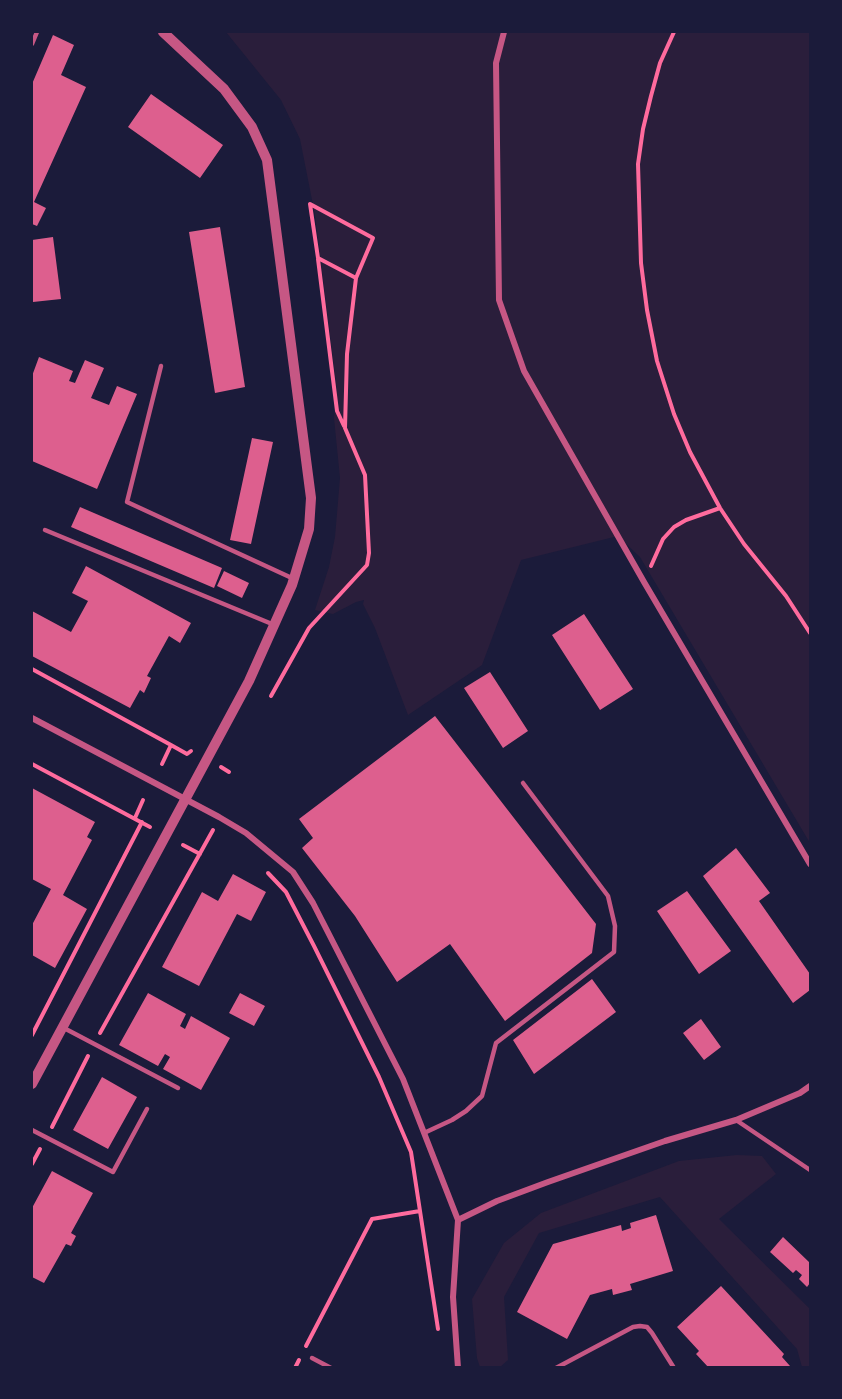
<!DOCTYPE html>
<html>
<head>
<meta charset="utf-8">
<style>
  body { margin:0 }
  #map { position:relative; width:842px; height:1399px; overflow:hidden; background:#1b1b3a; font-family:"PT Sans",sans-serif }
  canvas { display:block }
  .frame { position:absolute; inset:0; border:33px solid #1b1b3a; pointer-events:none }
</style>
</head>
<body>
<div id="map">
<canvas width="842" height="1399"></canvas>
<div class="frame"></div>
</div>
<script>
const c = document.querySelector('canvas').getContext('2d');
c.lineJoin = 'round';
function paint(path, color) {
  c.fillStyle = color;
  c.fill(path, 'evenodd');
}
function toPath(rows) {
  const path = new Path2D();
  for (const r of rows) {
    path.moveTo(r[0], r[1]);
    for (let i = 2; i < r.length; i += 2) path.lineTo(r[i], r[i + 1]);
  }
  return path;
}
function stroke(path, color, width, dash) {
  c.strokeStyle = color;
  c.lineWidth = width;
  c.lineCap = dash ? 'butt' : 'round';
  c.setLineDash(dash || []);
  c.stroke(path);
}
const green = toPath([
  [226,32,810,32,810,843,640,557,618,536,521,560,482,665,408,715,375,628,363,604,364,600,356,602,333,614,315,610,329,567,335,537,340,478,334,418,337,391,315,215,300,139,281,100],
  [737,1155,762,1156,776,1174,719,1219,810,1309,810,1367,802,1367,797,1349,660,1197,539,1233,504,1297,508,1360,500,1367,480,1367,477,1358,472,1299,504,1243,541,1213,679,1161]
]);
const building = toPath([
  [53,35,74,45,61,75,86,87,34,202,46,208,37,226,32,224,32,84],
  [151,94,223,145,200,178,128,127],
  [220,227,245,387,215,393,189,232],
  [53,237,61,299,33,302,32,240],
  [39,357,73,371,69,381,75,383,85,360,104,368,91,398,109,405,117,386,137,394,97,489,32,461,32,376],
  [252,438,273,442,251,544,230,540],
  [80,507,222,568,214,588,71,527],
  [86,566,191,623,180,643,169,636,147,676,151,678,144,693,140,690,130,708,32,656,32,611,71,632,88,601,72,593],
  [224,571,249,583,242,598,217,586],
  [584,614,633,689,600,710,552,635],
  [490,672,528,731,503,748,464,688],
  [435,716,596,924,592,953,505,1021,450,944,397,982,355,916,302,848,313,838,299,819],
  [32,788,95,822,87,837,92,840,63,895,87,909,55,968,32,955,32,925,51,889,32,879],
  [736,848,770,893,759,901,810,974,810,990,793,1003,703,876],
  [233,874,266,892,251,921,237,914,199,986,162,967,202,892,218,901],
  [687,891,731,951,699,974,657,911],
  [592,979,616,1012,534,1074,513,1040],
  [148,993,186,1014,180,1026,185,1029,191,1016,230,1038,201,1090,163,1069,170,1057,165,1054,158,1066,119,1045],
  [240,993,265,1006,254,1026,229,1013],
  [701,1019,721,1047,704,1060,683,1033],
  [102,1077,137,1097,108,1149,73,1130],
  [52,1171,93,1193,71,1233,76,1236,71,1246,66,1244,44,1283,32,1277,32,1208],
  [656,1215,673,1271,630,1284,632,1290,613,1295,612,1289,590,1295,567,1339,517,1312,553,1244,621,1225,622,1231,631,1228,630,1223],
  [783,1237,809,1262,810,1261,810,1283,807,1287,799,1279,802,1275,796,1270,793,1273,770,1252],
  [721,1286,784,1354,782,1357,790,1366,789,1368,709,1368,696,1354,699,1351,677,1327]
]);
const path = toPath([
  [674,32,660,63,651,96,643,129,638,164,641,263,647,310,657,361,674,414,690,452,720,508,744,544,786,596,810,633],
  [318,259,337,411,344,426],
  [651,566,663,539,674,527,686,520,720,508],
  [32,669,171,745,187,754,191,751],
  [271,696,309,628,367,565,369,553,365,475,345,428,347,354,356,278,373,238,310,204,318,258,356,278],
  [32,764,150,827],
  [162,764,171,745],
  [221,767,229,772],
  [135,818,143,800],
  [183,845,200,854],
  [268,873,286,892,314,946,379,1077,411,1152,438,1329],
  [100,1033,213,830],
  [32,1035,142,822],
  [52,1127,88,1056],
  [32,1164,40,1149],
  [306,1346,372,1219,420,1211],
  [295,1368,299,1360]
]);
const service = toPath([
  [32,44,37,32],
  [161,366,127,502,294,579],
  [45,530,272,624],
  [62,1027,178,1088],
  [736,1120,810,1170],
  [32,1130,113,1172,147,1109],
  [424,1133,452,1120,466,1111,482,1096,496,1043,614,952,615,926,608,896,523,783],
  [312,1358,331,1368],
  [556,1368,633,1327,640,1326,647,1327,652,1333,674,1368]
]);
const minor = toPath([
  [504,32,496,63,499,300,524,371,644,582,810,864],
  [32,718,219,817,246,833,293,872,313,903,403,1079,458,1220,453,1297,458,1368],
  [458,1220,497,1201,548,1182,665,1141,736,1120,800,1093,810,1086]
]);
const tertiary = toPath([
  [32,1084,249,681,292,585,309,529,311,498,267,160,252,127,224,89,163,32]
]);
paint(green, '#2a1e3b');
paint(building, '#dd5f8e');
stroke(path, '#ff6b9d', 4);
stroke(service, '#c65784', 4.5);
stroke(minor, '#c65784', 6);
stroke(tertiary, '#c65784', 10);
</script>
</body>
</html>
